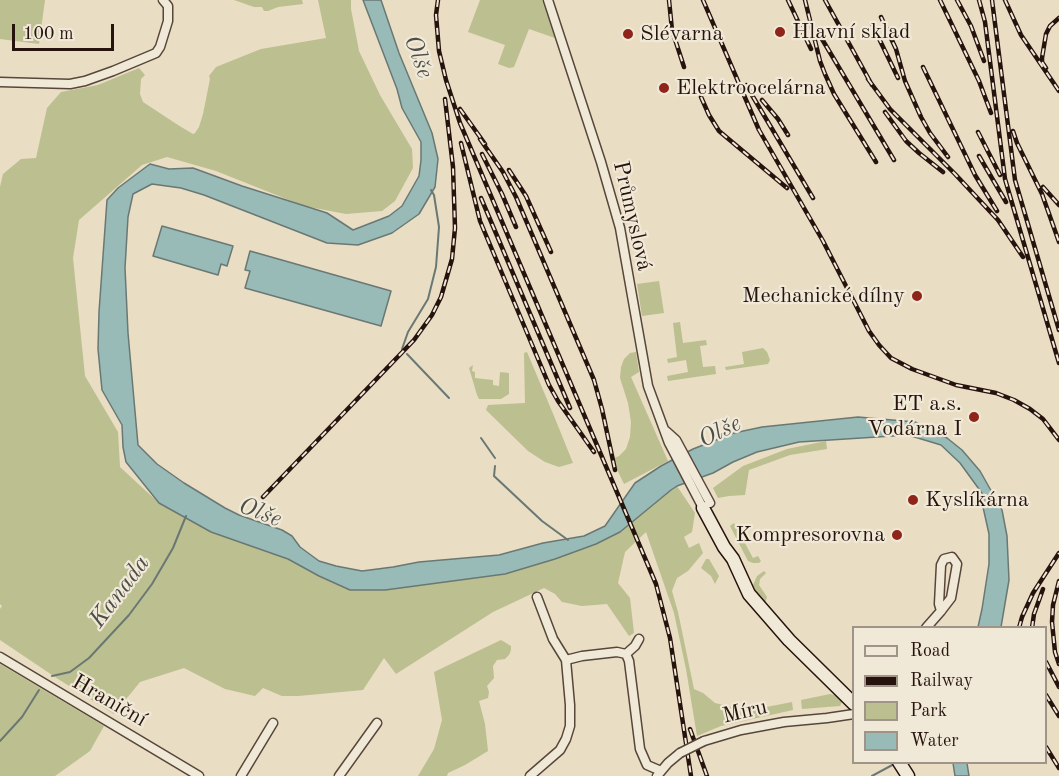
<!DOCTYPE html>
<html>
<head>
<meta charset="utf-8">
<style>
  body { margin:0 }
  #map { position:relative; width:1059px; height:776px; overflow:hidden; background:#e9ddc3; font-family:"Old Standard TT",serif }
  canvas { display:block }
  .legend { position:absolute; left:852px; top:626px; width:195px; height:138px; box-sizing:border-box; background:#f1e9d8; border:2px solid #a09387; margin:0; padding:8px 10px; list-style:none; font-size:18px; color:#26130d }
  .legend li { display:flex; align-items:center; gap:12px; height:30px }
  .legend b { width:30px; border:2px solid #a09387 }
  .scale { position:absolute; left:12px; top:24px; width:102px; height:27px; box-sizing:border-box; border:3px solid #26130d; border-top:0; padding-left:8px; font-size:18px; line-height:21px; white-space:nowrap; color:#26130d; -webkit-text-stroke:4px #f1e9d8; paint-order:stroke }
</style>
</head>
<body>
<div id="map">
<canvas width="1059" height="776"></canvas>
<ul class="legend">
<li><b style="height:8px;background:#f1e9d8"></b>Road</li>
<li><b style="height:8px;background:#26130d"></b>Railway</li>
<li><b style="height:16px;background:#bcbf8f"></b>Park</li>
<li><b style="height:16px;background:#98bbb8"></b>Water</li>
</ul>
<div class="scale">100 m</div>
</div>
<script>
const c = document.querySelector('canvas').getContext('2d');
c.lineJoin = 'round';
function paint(path, color) {
  c.fillStyle = color;
  c.fill(path, 'evenodd');
}
function toPath(rows) {
  const path = new Path2D();
  for (const r of rows) {
    path.moveTo(r[0], r[1]);
    for (let i = 2; i < r.length; i += 2) path.lineTo(r[i], r[i + 1]);
  }
  return path;
}
function stroke(path, color, width, dash) {
  c.strokeStyle = color;
  c.lineWidth = width;
  c.lineCap = dash ? 'butt' : 'round';
  c.setLineDash(dash || []);
  c.stroke(path);
}
function write(font, color, halo, rows, align = 'center') {
  c.font = font + ' "Old Standard TT",serif';
  c.lineWidth = 4.5;
  c.setLineDash([]);
  c.textBaseline = 'middle';
  c.strokeStyle = halo;
  c.fillStyle = color;
  for (const [text, x, y, turn = 0] of rows) {
    c.save();
    c.translate(x, y);
    c.rotate((+turn || 0) * Math.PI / 180);
    c.textAlign = isNaN(turn) ? turn : align;
    if (halo) c.strokeText(text, 0, 0);
    c.fillText(text, 0, 0);
    c.restore();
  }
}
const green = toPath([
  [0,0,45,0,39,44,0,39],
  [234,0,302,0,303,4,278,7,268,11,264,11,262,7,254,7],
  [318,0,351,0,351,9,359,51,380,95,412,149,413,168,395,201,382,211,346,214,304,206,216,171,167,157,142,165,79,220,73,258,85,376,118,432,120,467,159,503,211,532,288,559,319,576,350,590,385,590,505,574,555,559,677,486,695,513,692,532,684,537,689,548,699,543,703,553,688,571,677,578,672,591,678,612,694,689,703,693,715,703,736,708,756,709,792,702,793,710,721,726,697,736,686,669,674,613,646,532,625,552,618,583,630,598,634,633,629,636,607,604,582,606,562,602,555,594,544,588,493,612,396,674,384,658,363,690,298,696,282,696,263,688,255,696,225,689,184,668,140,682,114,714,58,679,0,640,0,609,2,606,0,604,0,187,3,174,21,159,36,158,47,108,61,92,98,85,139,68,145,75,141,79,140,94,143,102,178,125,193,134,195,133,199,127,203,114,210,79,209,76,216,67,261,49,326,38],
  [480,0,542,0,555,38,529,29,514,67,509,68,498,64,505,45,468,32],
  [659,281,664,313,642,316,637,284],
  [680,322,683,343,706,340,707,345,700,346,703,367,715,366,716,374,668,381,667,376,688,372,686,360,668,363,667,359,677,357,673,323],
  [763,348,767,352,770,360,768,364,726,370,725,367,744,364,742,352],
  [527,352,554,416,573,463,559,467,545,462,528,451,486,410,488,405,525,403,524,353],
  [636,352,639,372,631,377,668,461,624,484,612,459,619,456,626,449,630,437,631,422,628,403,620,378,621,367,624,359,630,353],
  [473,365,472,371,475,372,475,378,493,380,493,385,499,386,500,372,509,373,509,394,501,399,479,399,477,395,469,368],
  [826,441,827,449,790,455,749,470,745,495,729,496,718,498,713,488,743,466,787,449],
  [734,523,753,558,758,556,761,561,759,563,753,563,748,561,730,526],
  [706,559,709,559,719,576,715,584,711,576,701,568],
  [764,571,766,573,760,579,759,585,767,597,765,604,756,592,753,585,757,576],
  [501,640,511,646,511,650,509,655,505,659,497,660,493,666,494,678,487,686,489,692,488,698,479,701,485,724,488,751,465,765,448,773,447,776,418,776,434,749,442,720,434,672],
  [0,664,104,726,90,751,55,776,0,776],
  [830,694,838,696,842,702,840,706,802,709,801,700]
]);
const water = toPath([
  [363,0,381,0,399,53,432,133,438,159,435,187,419,214,392,233,358,245,327,243,204,195,181,188,152,184,133,194,128,217,125,268,128,333,138,445,157,464,184,483,225,508,239,515,282,530,292,536,300,547,319,561,336,566,362,571,393,567,419,562,499,555,543,543,584,536,605,526,635,483,661,466,693,449,734,433,762,427,858,417,915,422,947,438,962,450,980,471,1002,510,1007,536,1009,580,1001,627,978,627,982,609,989,564,989,534,983,507,984,496,960,463,941,445,908,435,799,442,757,452,733,462,713,473,677,486,671,490,620,532,596,544,555,559,505,574,385,590,350,590,319,576,288,559,211,532,159,503,126,462,123,447,122,425,102,390,98,349,99,312,107,200,118,188,150,164,169,169,193,168,242,186,327,213,353,230,389,216,402,206,419,176,421,160,421,142,402,108,397,89,363,0],
  [162,226,233,246,227,266,221,264,218,275,153,256,162,226],
  [250,251,391,291,381,326,245,288,250,271,245,270,250,251],
  [953,763,967,763,969,776,955,776,953,763]
]);
const stream = toPath([
  [402,349,408,332,428,299,436,267,439,227,434,195,431,190],
  [407,354,449,398],
  [481,438,495,458],
  [495,466,494,476,542,521,568,540],
  [994,502,998,500,1015,497],
  [52,676,70,672,89,658,129,615,152,584,173,548,186,516],
  [0,741,22,717,39,690],
  [872,776,896,763]
]);
const street = toPath([
  [548,0,601,162,620,228,648,386,669,443,703,508],
  [0,82,70,84,85,81,113,71,156,53,160,47,168,21,168,6,163,0],
  [666,431,676,440,710,503],
  [926,628,941,611,951,598,957,564,952,557,944,559,941,565,939,604,941,611],
  [626,654,635,646,639,639],
  [0,657,199,776],
  [566,660,582,656,617,652,626,654,629,661,640,749,647,765,661,771],
  [704,741,741,730,784,722,827,718,854,714],
  [241,776,273,723],
  [339,776,377,723],
  [530,776,560,750,566,739,570,726,570,705,566,660,553,639,537,597],
  [657,776,668,763,680,753]
]);
const secondary = toPath([
  [703,508,724,547,733,559,749,594,789,640,854,704],
  [899,762,908,776]
]);
const rail = toPath([
  [438,0,436,15,439,51,446,80,460,123,656,584,670,638,691,776],
  [669,0,672,30,684,67],
  [703,0,759,130,823,241,869,331,879,345,891,358,912,369,956,385,996,393,1014,400,1030,409,1043,419,1059,440],
  [788,0,811,49],
  [805,0,820,61,825,74,834,94,876,162],
  [825,0,872,85],
  [940,0,979,81,991,113],
  [957,0,971,26,984,61],
  [979,0,985,22,1005,179,1059,363],
  [992,0,1015,180,1059,330],
  [1005,0,1021,35,1059,91],
  [881,17,896,49,905,81,921,117,930,133,948,157],
  [872,24,898,78],
  [819,34,894,160],
  [923,67,975,175,997,211],
  [1046,68,1042,62,1042,58,1046,34,1050,26,1059,18],
  [868,79,890,109,955,174,998,220,1023,257],
  [746,85,813,198],
  [701,97,709,115,719,131,787,188],
  [762,100,778,119,788,135],
  [460,109,485,144],
  [885,112,906,141,919,153,943,172],
  [1013,131,1017,143,1042,194,1059,242],
  [978,132,1000,175],
  [480,139,503,172,516,197,594,380,602,409,615,470],
  [461,143,480,221,549,385,558,401,594,452],
  [482,154,502,194,516,227],
  [979,156,1006,202],
  [509,170,526,196,551,252],
  [1043,187,1059,205],
  [481,198,570,408],
  [263,497,414,340,432,315,441,297,452,259,455,228,453,167,445,99],
  [1059,581,1053,605,1052,622,1055,652,1059,664],
  [1019,628,1022,617,1033,593,1059,553],
  [1032,628,1034,614,1043,589],
  [1046,662,1059,687],
  [1046,695,1059,716],
  [690,729,707,776],
  [1046,747,1059,768]
]);
const streetBridge = toPath([
  [680,753,704,741]
]);
const markers = [
  [780,32,6,"#8f2418"],
  [628,34,6,"#8f2418"],
  [664,88,6,"#8f2418"],
  [917,296,6,"#8f2418"],
  [974,417,6,"#8f2418"],
  [913,500,6,"#8f2418"],
  [897,535,6,"#8f2418"]
];
const poiNames = [
  ["Hlavní sklad",792,32],
  ["Slévarna",640,34],
  ["Elektroocelárna",676,88],
  ["Mechanické dílny",905,296,"right"],
  ["ET a.s.",962,404,"right"],
  ["Vodárna I",962,429,"right"],
  ["Kyslíkárna",925,500],
  ["Kompresorovna",885,535,"right"]
];
const streetNames = [
  ["Průmyslová",632,216,77],
  ["Hraniční",109,701,30],
  ["Míru",745,712,-13]
];
const waterNames = [
  ["Olše",418,57,70],
  ["Olše",720,432,-26],
  ["Olše",260,513,21],
  ["Kanada",120,592,-53]
];
paint(green, '#bcbf8f');
paint(water, '#98bbb8');
stroke(water, '#6a7874', 1.5);
stroke(stream, '#6a7874', 2);
stroke(street, '#57463a', 11);
stroke(secondary, '#26130d', 15);
stroke(street, '#f1e9d8', 8);
stroke(secondary, '#f1e9d8', 12);
stroke(rail, '#26130d', 4.5);
stroke(rail, '#f1e9d8', 2, [7]);
stroke(streetBridge, '#57463a', 11, []);
stroke(streetBridge, '#f1e9d8', 8);
for (const [x, y, r, color] of markers) {
  const dot = new Path2D();
  dot.arc(x, y, r, 0, 2 * Math.PI);
  c.fillStyle = color;
  c.fill(dot);
  stroke(dot, '#f1e9d8', 2);
}
write('22px', '#26130d', '#f1e9d8', poiNames, 'left');
write('22px', '#26130d', '#f1e9d8', streetNames);
write('italic 24px', '#4e4e49', '#f1e9d8', waterNames);
</script>
</body>
</html>
